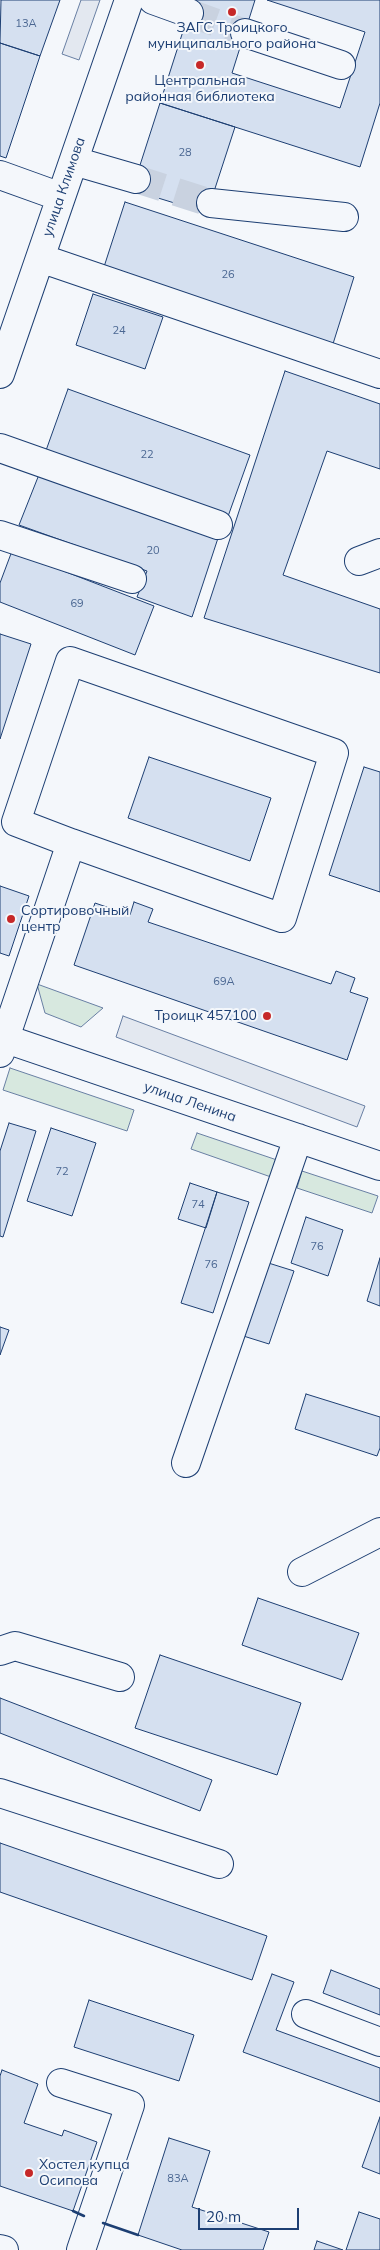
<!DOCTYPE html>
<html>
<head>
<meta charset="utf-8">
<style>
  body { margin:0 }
  #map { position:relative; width:380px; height:2250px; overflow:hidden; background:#f4f7fb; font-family:Mulish,sans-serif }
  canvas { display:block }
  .scale { position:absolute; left:198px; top:2208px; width:101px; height:22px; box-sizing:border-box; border:2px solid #1d3f73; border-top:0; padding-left:6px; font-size:15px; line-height:18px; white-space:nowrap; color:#1d3f73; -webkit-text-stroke:4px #f4f7fb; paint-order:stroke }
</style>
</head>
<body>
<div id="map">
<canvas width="380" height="2250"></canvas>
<div class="scale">20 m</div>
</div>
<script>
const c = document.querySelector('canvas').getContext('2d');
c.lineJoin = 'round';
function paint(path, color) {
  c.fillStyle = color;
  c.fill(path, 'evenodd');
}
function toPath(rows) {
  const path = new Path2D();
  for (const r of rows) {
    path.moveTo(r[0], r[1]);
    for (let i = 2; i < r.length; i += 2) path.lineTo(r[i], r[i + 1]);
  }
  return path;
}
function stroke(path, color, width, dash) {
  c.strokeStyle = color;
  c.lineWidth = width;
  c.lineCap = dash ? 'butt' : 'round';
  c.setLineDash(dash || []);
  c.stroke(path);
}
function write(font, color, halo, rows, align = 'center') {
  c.font = font + ' Mulish,sans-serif';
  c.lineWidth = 4;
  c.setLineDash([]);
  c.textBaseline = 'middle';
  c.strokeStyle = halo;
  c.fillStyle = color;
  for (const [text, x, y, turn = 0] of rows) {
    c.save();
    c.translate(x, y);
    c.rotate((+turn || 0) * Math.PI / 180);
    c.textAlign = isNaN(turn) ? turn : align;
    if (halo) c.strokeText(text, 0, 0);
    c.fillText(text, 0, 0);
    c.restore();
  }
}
const green = toPath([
  [37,984,103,1008,81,1027,45,1013,37,984],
  [10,1068,134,1110,127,1131,3,1090,10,1068],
  [197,1133,277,1160,271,1177,191,1149,197,1133],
  [302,1171,378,1196,372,1213,297,1188,302,1171]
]);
const parking = toPath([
  [81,0,100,0,79,60,62,54,81,0],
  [123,1016,365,1106,357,1127,116,1037,123,1016]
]);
const building = toPath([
  [1,0,60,0,40,56,0,43,1,0],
  [193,0,255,0,232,73,340,108,365,32,267,0,380,0,380,103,360,167,160,103,193,0],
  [0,43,40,56,6,158,0,156,0,43],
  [160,103,235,127,207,213,132,190,160,103],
  [125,202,354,277,332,347,102,273,125,202],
  [93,294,163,317,145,369,76,345,93,294],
  [285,371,380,404,380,469,327,451,283,575,380,609,380,673,204,618,285,371],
  [68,389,250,455,226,522,44,456,68,389],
  [42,467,220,532,192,617,137,597,147,571,19,525,42,467],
  [12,551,154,606,135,655,0,602,0,583,12,551],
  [0,634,31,644,0,739,0,634],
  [149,757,271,798,250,861,128,818,149,757],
  [364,767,380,772,380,892,329,875,364,767],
  [0,886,29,896,9,956,0,953,0,886],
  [134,902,153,909,148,922,331,984,336,971,355,978,350,992,368,998,347,1060,74,965,95,903,130,915,134,902],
  [9,1123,36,1131,3,1237,0,1236,0,1151,9,1123],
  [51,1128,96,1143,72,1216,27,1201,51,1128],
  [190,1183,217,1192,206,1228,178,1219,190,1183],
  [217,1192,249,1202,213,1313,181,1303,217,1192],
  [306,1217,343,1230,328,1276,291,1263,306,1217],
  [380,1258,380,1306,367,1301,380,1258],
  [262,1261,294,1271,269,1344,237,1334,262,1261],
  [0,1327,9,1330,0,1355,0,1327],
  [306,1394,380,1417,380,1448,377,1456,295,1429,306,1394],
  [258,1598,359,1633,342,1680,242,1645,258,1598],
  [160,1655,301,1703,277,1775,135,1728,160,1655],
  [0,1698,212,1780,200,1811,0,1733,0,1698],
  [0,1843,267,1936,252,1980,0,1892,0,1843],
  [331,1970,380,1989,380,2015,323,1993,331,1970],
  [272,1974,294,1982,276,2030,380,2068,380,2102,243,2052,272,1974],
  [89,2000,194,2035,179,2081,74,2047,89,2000],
  [2,2070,38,2084,24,2123,62,2136,64,2130,97,2142,73,2211,0,2186,0,2076,2,2070],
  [380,2117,380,2174,362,2167,380,2117],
  [169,2138,210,2151,192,2207,269,2232,263,2250,182,2250,138,2235,169,2138],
  [359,2212,380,2219,380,2250,346,2250,359,2212],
  [317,2241,343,2250,314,2250,317,2241]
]);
const minorTunnel = toPath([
  [189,13,245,33],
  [136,179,211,203]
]);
const minor = toPath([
  [153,0,189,13],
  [245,33,341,65],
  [74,161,136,179],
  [0,175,61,197],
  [211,203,344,217],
  [40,258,380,374],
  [0,374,129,0],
  [0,448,218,525],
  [0,535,132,579],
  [359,561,380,553],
  [0,1037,380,1166],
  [0,1053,71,843,282,918,334,753,70,661,16,822,71,843],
  [186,1463,298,1138],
  [302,1572,380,1532],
  [0,1651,15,1646,120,1677],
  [0,1793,219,1864],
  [306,2014,380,2042],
  [61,2083,130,2105,81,2250],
  [0,2249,4,2250]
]);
const wall = toPath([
  [73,2211,84,2216],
  [103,2223,138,2235]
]);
const markers = [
  [232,12,5,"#c62828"],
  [200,65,5,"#c62828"],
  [11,919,5,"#c62828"],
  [267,1016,5,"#c62828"],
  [29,2173,5,"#c62828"]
];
const numberNames = [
  ["13А",26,24],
  ["28",185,153],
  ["26",228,275],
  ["24",119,331],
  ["22",147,455],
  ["20",153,551],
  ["69",77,604],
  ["69А",224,982],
  ["72",62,1172],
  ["74",198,1205],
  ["76",317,1247],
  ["76",211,1265],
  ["83А",178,2179]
];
const poiNames = [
  ["ЗАГС Троицкого",232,28],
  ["муниципального района",232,44],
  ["Центральная",200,81],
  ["районная библиотека",200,97],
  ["Сортировочный",21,911,"left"],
  ["центр",21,927,"left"],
  ["Троицк 457100",257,1016,"right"],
  ["Хостел купца",39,2165,"left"],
  ["Осипова",39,2181,"left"]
];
const streetNames = [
  ["улица Климова",64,187,-71],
  ["улица Ленина",190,1102,19]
];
paint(green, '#d7e8df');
stroke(green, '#687fa3', 1);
paint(parking, '#e3e8f0');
stroke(parking, '#687fa3', 1);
paint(building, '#d5e0f0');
stroke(building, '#1d3f73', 1);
stroke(minorTunnel, '#c9d2e0', 28, [28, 14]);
stroke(minor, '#1d3f73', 30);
stroke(minor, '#f4f7fb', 28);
stroke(wall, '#1d3f73', 2.5);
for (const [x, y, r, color] of markers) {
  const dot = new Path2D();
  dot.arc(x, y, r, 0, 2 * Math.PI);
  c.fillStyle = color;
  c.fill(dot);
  stroke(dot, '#f4f7fb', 2);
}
write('11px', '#4b6792', null, numberNames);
write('14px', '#1d3f73', '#f4f7fb', poiNames);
write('14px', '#1d3f73', '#f4f7fb', streetNames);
</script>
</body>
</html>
